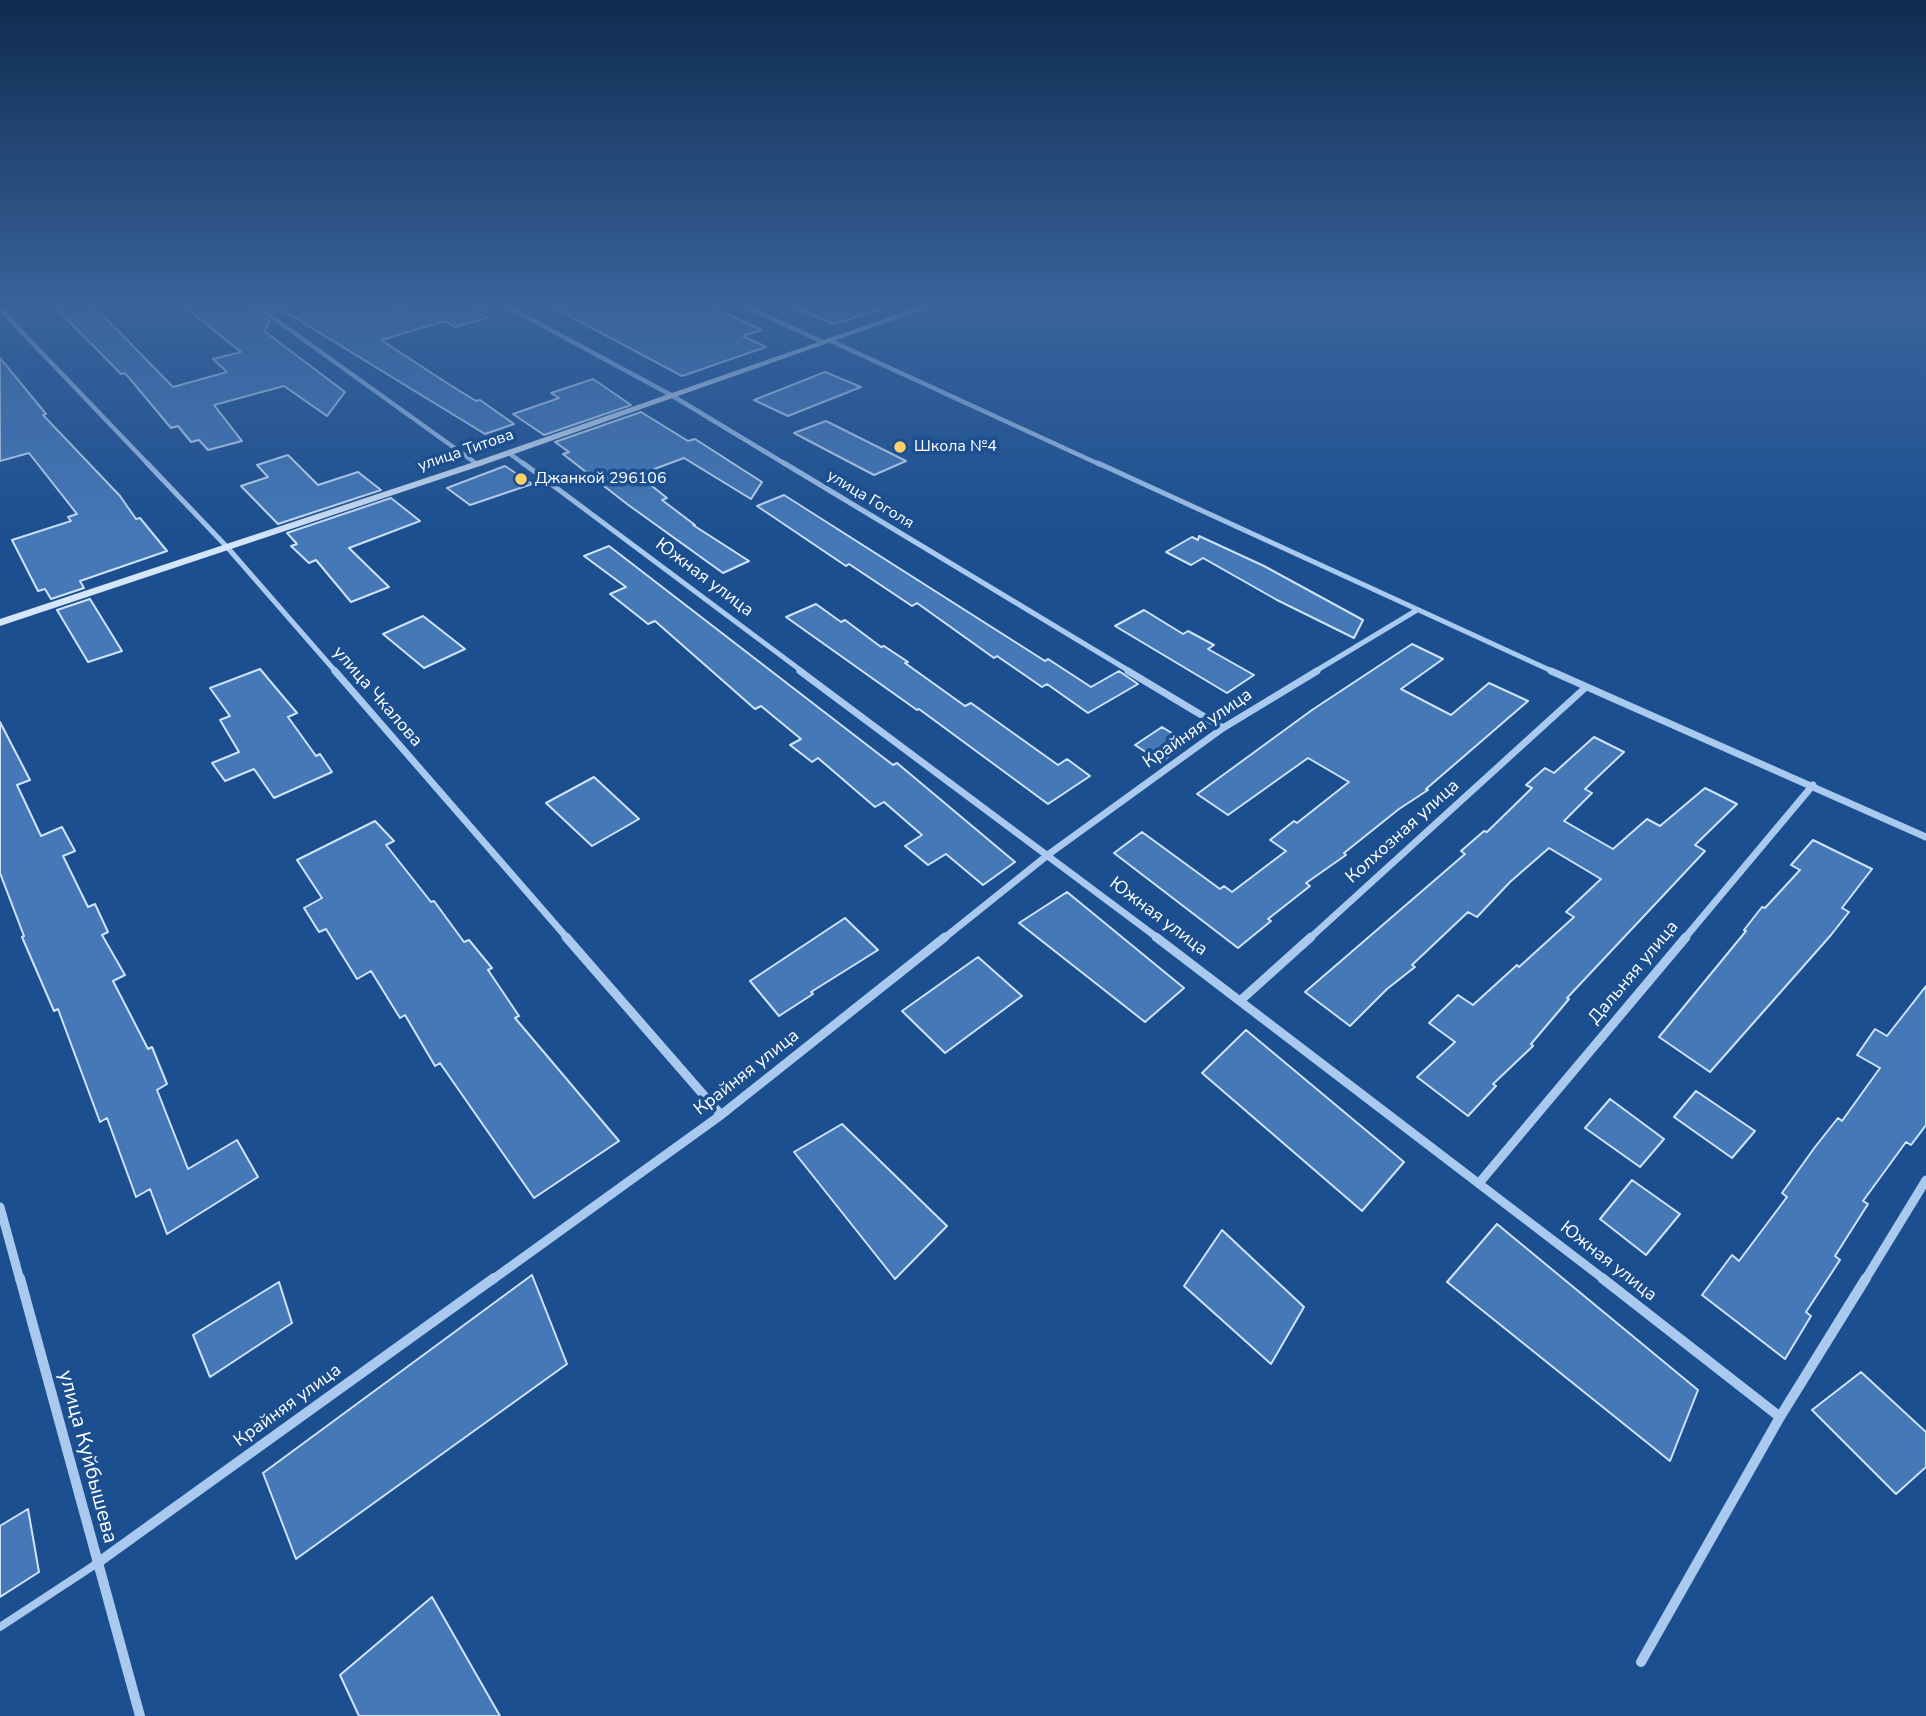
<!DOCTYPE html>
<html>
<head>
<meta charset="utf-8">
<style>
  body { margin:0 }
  canvas { display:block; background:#1b4f8f }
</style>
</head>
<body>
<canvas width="1926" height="1716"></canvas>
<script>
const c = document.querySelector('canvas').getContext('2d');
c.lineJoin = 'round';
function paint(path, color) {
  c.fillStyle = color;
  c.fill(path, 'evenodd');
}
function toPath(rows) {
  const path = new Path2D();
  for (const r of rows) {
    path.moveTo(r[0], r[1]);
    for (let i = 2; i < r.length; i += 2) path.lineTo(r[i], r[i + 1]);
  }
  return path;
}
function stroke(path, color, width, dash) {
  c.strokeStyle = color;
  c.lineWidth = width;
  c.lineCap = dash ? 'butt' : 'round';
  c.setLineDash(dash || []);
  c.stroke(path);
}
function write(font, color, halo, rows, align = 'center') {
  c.font = font + ' "Nunito Sans",sans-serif';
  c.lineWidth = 7;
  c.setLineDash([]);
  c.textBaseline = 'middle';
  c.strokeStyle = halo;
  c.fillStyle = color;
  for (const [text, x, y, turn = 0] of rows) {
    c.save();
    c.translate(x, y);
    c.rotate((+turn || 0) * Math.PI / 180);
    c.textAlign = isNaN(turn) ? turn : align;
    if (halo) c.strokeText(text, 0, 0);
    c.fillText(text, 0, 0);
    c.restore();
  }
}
const building = toPath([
  [50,302,90,302,173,387,227,372,213,359,241,352,179,302,246,302,270,322,264,331,345,392,327,416,284,386,214,405,242,441,208,450,199,440,191,442,178,426,171,428,125,373,121,374,50,302],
  [259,302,398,302,399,309,414,304,410,302,489,302,490,308,477,312,487,318,455,327,445,321,381,340,450,385,476,401,480,400,514,424,485,434,279,308,275,314,259,302],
  [543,302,701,302,762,330,743,336,766,347,682,376,543,302],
  [781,302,887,302,888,307,834,324,781,302],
  [0,358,46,414,43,415,120,496,136,519,140,518,167,551,80,581,84,588,51,599,45,589,38,591,12,540,71,521,68,517,77,514,29,453,0,461,0,358],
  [825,372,861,387,788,416,754,400,825,372],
  [593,379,631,405,544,435,513,414,559,398,551,393,593,379],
  [641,412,688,441,695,439,762,482,751,499,684,458,638,475,667,498,662,500,695,525,693,525,749,561,723,573,627,504,563,454,569,452,555,442,641,412],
  [826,421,906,461,874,475,794,433,826,421],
  [288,455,318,485,358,472,381,490,278,524,241,486,268,477,257,465,288,455],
  [505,466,532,484,470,505,447,488,505,466],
  [784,495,1045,661,1048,659,1091,687,1119,671,1138,684,1088,713,1047,684,1042,687,997,656,994,658,917,603,912,606,849,564,846,566,757,506,784,495],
  [391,498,420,521,349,548,389,587,351,602,316,560,309,563,291,546,297,544,287,533,391,498],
  [1199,536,1264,566,1363,620,1354,638,1277,600,1203,558,1191,565,1166,552,1192,537,1198,540,1199,536],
  [609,546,893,765,897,763,1015,862,983,885,946,854,928,865,905,846,922,835,884,802,875,807,818,758,812,762,790,745,801,739,761,706,755,709,655,621,648,624,610,594,626,587,584,556,609,546],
  [90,599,122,651,88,662,57,610,90,599],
  [816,604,841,622,845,620,881,647,884,646,908,662,905,663,965,706,971,703,1058,765,1067,759,1090,776,1048,804,919,709,917,710,786,617,816,604],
  [1144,610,1183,634,1188,631,1214,645,1208,649,1254,675,1227,693,1115,626,1144,610],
  [423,616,465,649,424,668,383,634,423,616],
  [1412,644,1443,659,1401,689,1451,715,1489,683,1528,701,1426,789,1428,790,1399,809,1344,853,1346,855,1306,883,1310,886,1268,919,1271,921,1238,948,1114,853,1142,832,1220,889,1224,886,1232,892,1286,851,1270,840,1294,821,1297,823,1349,782,1308,758,1228,815,1197,794,1312,710,1412,644],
  [260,669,297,713,288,717,316,756,320,754,332,772,274,798,254,769,225,781,212,763,239,752,220,720,230,716,210,688,260,669],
  [0,722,30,780,17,785,41,836,62,827,75,851,63,856,88,907,95,904,108,932,102,935,125,975,113,981,148,1049,152,1047,167,1084,157,1090,188,1169,237,1140,258,1177,167,1234,150,1189,136,1197,107,1118,100,1122,58,1009,54,1011,22,937,24,936,0,873,0,722],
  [1162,727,1188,743,1161,762,1135,745,1162,727],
  [1594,737,1624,752,1585,789,1592,793,1564,821,1613,849,1647,819,1660,826,1705,788,1737,804,1695,845,1705,851,1567,998,1569,999,1531,1044,1533,1046,1493,1084,1496,1086,1468,1116,1417,1077,1455,1042,1429,1023,1458,995,1473,1005,1517,965,1519,967,1574,917,1566,912,1601,879,1549,848,1510,882,1477,917,1468,912,1412,965,1415,967,1387,989,1350,1026,1305,992,1465,854,1461,851,1484,831,1487,832,1532,788,1526,785,1545,768,1554,773,1594,737],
  [594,777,639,819,592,846,546,803,594,777],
  [375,821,394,841,386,845,431,902,434,901,464,942,469,940,492,968,488,970,519,1016,515,1018,619,1141,534,1198,440,1063,435,1066,405,1015,400,1018,371,971,357,979,326,929,319,932,304,908,322,898,297,860,375,821],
  [1813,840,1872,869,1842,908,1849,912,1831,935,1710,1072,1659,1037,1746,931,1744,930,1762,907,1765,908,1800,870,1791,865,1813,840],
  [1067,892,1184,988,1145,1022,1019,923,1067,892],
  [845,918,878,950,811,992,813,994,779,1016,750,981,845,918],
  [978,957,1022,996,945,1053,902,1011,978,957],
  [1926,986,1926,1125,1911,1145,1906,1142,1863,1201,1868,1204,1835,1256,1840,1260,1806,1312,1811,1316,1785,1359,1702,1295,1732,1255,1739,1261,1787,1197,1782,1193,1815,1147,1838,1118,1842,1121,1880,1068,1857,1055,1875,1029,1887,1036,1926,986],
  [1246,1030,1404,1162,1362,1211,1202,1073,1246,1030],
  [1696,1091,1755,1131,1732,1158,1674,1117,1696,1091],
  [1610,1099,1664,1139,1640,1167,1585,1128,1610,1099],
  [842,1124,947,1226,895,1279,794,1152,842,1124],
  [1632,1180,1680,1214,1646,1255,1600,1219,1632,1180],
  [1497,1224,1698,1390,1670,1461,1447,1282,1497,1224],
  [1222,1230,1304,1307,1271,1364,1184,1286,1222,1230],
  [532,1275,567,1364,296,1559,263,1473,532,1275],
  [279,1282,292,1323,210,1377,193,1335,279,1282],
  [1861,1372,1926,1432,1926,1467,1896,1494,1812,1410,1861,1372],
  [28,1509,39,1572,0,1597,0,1526,28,1509],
  [432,1597,500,1716,359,1716,340,1675,432,1597]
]);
const lane = toPath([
  [0,1627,96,1564]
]);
const streetFar4 = toPath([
  [251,302,477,464],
  [499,302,671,395,787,465],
  [736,302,823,342],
  [0,309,149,465],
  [829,340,1101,465],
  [509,453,525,465]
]);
const streetFar3 = toPath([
  [147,463,227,547,336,672],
  [523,463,803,672],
  [784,463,1131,672],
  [1098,463,1554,672],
  [1314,672,1417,610]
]);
const streetFar2 = toPath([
  [335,671,568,939],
  [800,671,1159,939],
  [1128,671,1223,728],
  [1551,671,1926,837],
  [943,939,1049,854,1223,728,1317,671],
  [1309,939,1586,687],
  [1684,939,1813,785]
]);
const streetFar1 = toPath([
  [566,937,721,1115],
  [1156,937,1605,1280],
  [1241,1000,1311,937],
  [1480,1182,1686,937],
  [0,1207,20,1280],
  [492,1280,721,1115,945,937],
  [1865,1280,1926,1180]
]);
const street = toPath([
  [20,1278,140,1716],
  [1602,1278,1780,1417],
  [96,1564,494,1278],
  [1641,1662,1780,1417,1866,1278]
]);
const secondary = toPath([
  [933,302,944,302,480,466,0,626,0,619,474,462,933,302]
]);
const markers = [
  [900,447,7,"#ffd166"],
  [521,479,7,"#ffd166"]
];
const farPoinames = [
  ["Школа №4",914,447],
  ["Джанкой 296106",535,479]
];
const farStreetnames = [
  ["улица Титова",466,451,-19],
  ["улица Гоголя",870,500,31]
];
const streetNames = [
  ["Южная улица",704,578,37],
  ["улица Чкалова",377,697,49],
  ["Крайняя улица",1198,729,-34],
  ["Колхозная улица",1403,832,-42],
  ["Южная улица",1158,917,37],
  ["Дальняя улица",1634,973,-50],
  ["Крайняя улица",747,1073,-38],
  ["Южная улица",1608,1262,38],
  ["Крайняя улица",288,1406,-36]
];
const nearStreetnames = [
  ["улица Куйбышева",87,1457,75]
];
paint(building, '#4478b7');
stroke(building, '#cfe3fa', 2);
stroke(lane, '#a9c9ee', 8);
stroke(streetFar4, '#a9c9ee', 4.5);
stroke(streetFar3, '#a9c9ee', 5);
stroke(streetFar2, '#a9c9ee', 7);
stroke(streetFar1, '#a9c9ee', 9);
stroke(street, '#a9c9ee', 10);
paint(secondary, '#d6e6fa');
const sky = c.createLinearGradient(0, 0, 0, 542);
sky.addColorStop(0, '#0f2b4f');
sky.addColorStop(0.56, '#39639b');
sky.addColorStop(1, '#39639b00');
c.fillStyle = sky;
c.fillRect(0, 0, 1926, 542);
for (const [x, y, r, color] of markers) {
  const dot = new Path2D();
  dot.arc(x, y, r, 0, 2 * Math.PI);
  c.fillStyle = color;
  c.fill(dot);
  stroke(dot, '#1b4f8f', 2.5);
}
write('16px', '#fff', '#1b4f8f', farPoinames, 'left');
write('16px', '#fff', '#1b4f8f', farStreetnames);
write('18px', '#fff', '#1b4f8f', streetNames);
write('21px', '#fff', '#1b4f8f', nearStreetnames);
</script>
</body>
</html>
